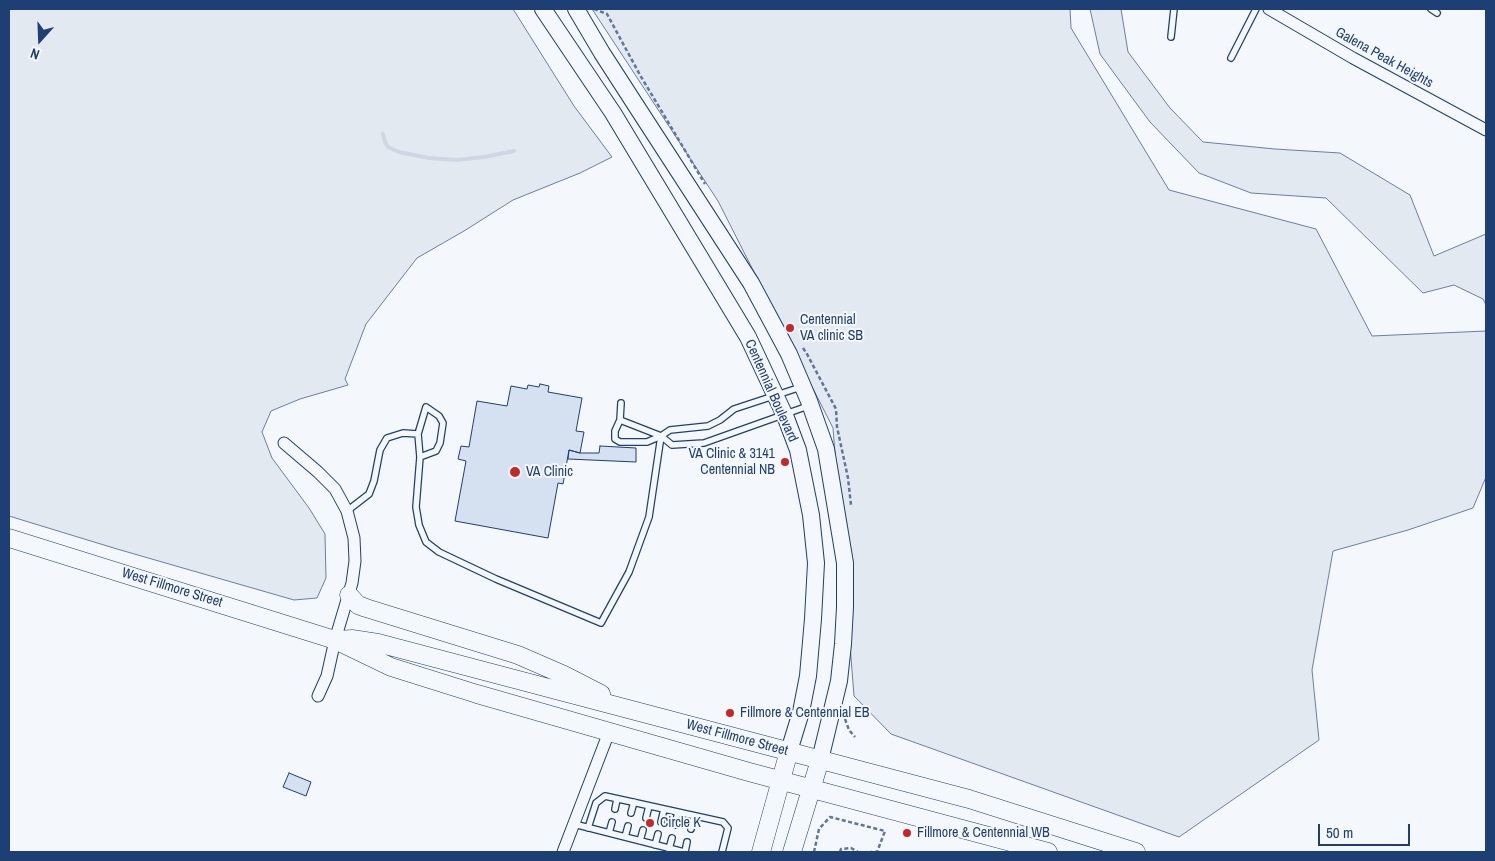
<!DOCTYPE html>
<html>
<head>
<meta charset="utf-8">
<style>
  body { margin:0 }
  #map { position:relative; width:1495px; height:861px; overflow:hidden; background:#f4f7fb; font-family:"Archivo Narrow",sans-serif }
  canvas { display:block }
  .frame { position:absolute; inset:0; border:10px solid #1d3f73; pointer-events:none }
  .north { position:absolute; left:15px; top:15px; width:50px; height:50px; -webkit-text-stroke:4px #f4f7fb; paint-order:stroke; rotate:200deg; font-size:14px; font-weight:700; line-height:20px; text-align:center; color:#1d3f73 }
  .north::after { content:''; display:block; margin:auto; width:18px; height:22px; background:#1d3f73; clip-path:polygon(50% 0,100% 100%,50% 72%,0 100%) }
  .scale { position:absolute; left:1318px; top:824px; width:92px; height:22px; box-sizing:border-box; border:2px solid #1d3f73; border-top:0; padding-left:6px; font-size:15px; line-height:18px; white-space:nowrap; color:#1d3f73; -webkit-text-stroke:4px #f4f7fb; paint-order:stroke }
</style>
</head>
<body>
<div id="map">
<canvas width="1495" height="861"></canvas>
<div class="frame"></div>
<div class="north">N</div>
<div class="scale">50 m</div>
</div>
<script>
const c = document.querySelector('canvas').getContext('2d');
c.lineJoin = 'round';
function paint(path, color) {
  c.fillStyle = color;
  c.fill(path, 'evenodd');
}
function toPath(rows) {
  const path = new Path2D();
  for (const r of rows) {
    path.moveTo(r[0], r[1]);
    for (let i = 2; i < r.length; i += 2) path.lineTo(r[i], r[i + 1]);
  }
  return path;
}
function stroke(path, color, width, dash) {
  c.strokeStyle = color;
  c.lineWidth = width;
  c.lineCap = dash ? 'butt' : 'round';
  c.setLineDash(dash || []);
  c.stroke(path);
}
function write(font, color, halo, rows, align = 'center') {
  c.font = font + ' "Archivo Narrow",sans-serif';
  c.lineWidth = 4;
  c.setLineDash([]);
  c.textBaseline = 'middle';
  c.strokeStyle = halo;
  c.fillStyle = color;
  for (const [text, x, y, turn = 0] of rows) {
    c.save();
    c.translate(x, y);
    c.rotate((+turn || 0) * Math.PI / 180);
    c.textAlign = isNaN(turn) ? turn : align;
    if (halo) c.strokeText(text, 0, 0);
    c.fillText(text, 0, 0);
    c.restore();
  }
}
const green = toPath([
  [9,9,513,9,574,106,612,157,580,173,513,200,464,231,417,258,366,324,345,379,348,385,300,399,271,411,262,432,272,458,309,508,325,534,326,578,317,598,294,600,117,549,9,516,9,9],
  [592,9,1070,9,1071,28,1169,190,1316,229,1372,336,1486,331,1486,477,1473,508,1408,530,1333,551,1312,670,1319,740,1179,837,891,734,854,696,833,428,718,201,592,9],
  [1090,9,1121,9,1128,52,1170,108,1203,142,1275,149,1340,153,1410,195,1434,256,1486,234,1486,305,1483,299,1454,285,1423,293,1326,198,1251,193,1199,173,1150,122,1100,54,1090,9]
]);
const stream = toPath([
  [383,134,385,142,388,147,399,152,429,158,456,160,484,157,514,151]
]);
const building = toPath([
  [540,384,549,386,548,392,582,398,576,431,584,432,580,453,569,450,563,484,558,483,548,538,455,521,466,461,458,459,461,446,469,447,477,401,507,406,511,386,527,389,528,385,539,387,540,384],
  [600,446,636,448,636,462,568,459,569,450,580,453,599,453,600,446],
  [289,773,311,782,306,796,283,787,289,773]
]);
const path = toPath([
  [594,9,607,14,640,75,705,184],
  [803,348,807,354,836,409,837,427,848,478,851,505],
  [845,719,849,730,855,737],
  [814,852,819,829,830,817,885,831,877,852,870,852],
  [840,852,841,849,851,848,858,852]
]);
const service = toPath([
  [1431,9,1437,13],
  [1171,37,1174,9],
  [1231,58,1256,9],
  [621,403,620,420,615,431,615,439,620,442,647,442,661,436,670,430,708,426,720,420,734,409,801,387],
  [620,420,661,436,672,445,704,443,808,406],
  [418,434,426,407,439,416,443,423,440,443,436,451,420,457],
  [347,511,369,494,374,481,380,450,387,438,403,433,418,434,420,457,416,507,419,525,426,542,439,552,496,579,601,623,629,572,649,517,661,436],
  [615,809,617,799],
  [631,813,634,802],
  [646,818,649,806],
  [661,822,664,809],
  [574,824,684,852],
  [675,825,678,812],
  [588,828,596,803,605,796,723,822,728,828,722,852],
  [691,829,694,816],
  [609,833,612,822],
  [625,837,628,826],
  [640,841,643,830],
  [655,845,658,834],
  [669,849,672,838],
  [685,852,687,842]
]);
const minor = toPath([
  [1269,9,1353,58,1486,130],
  [284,443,318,472,335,489,347,511,354,538,355,561,352,583,335,640,327,676,318,696],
  [563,852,609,732]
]);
const secondary = toPath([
  [543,9,613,113,748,337,786,418,798,450,811,515,816,563,813,619,808,676,801,712,789,751],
  [576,9,602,53,633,101,751,283,789,354,809,401,826,449,845,563,845,607,843,644,839,681,820,760]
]);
const primary = toPath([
  [9,538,335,640,391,667,477,694,749,772,1048,852],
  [349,595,358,605,366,608,518,655,564,675,601,694],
  [338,640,352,639,378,643,969,799,1136,852],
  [761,852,789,751],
  [792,852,820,760]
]);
const markers = [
  [790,328,5,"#c62828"],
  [785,462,5,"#c62828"],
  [515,472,6,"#c62828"],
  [730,713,5,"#c62828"],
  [650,823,5,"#c62828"],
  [907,833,5,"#c62828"]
];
const streetNames = [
  ["Galena Peak Heights",1384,58,29],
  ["Centennial Boulevard",771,391,66],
  ["West Fillmore Street",172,588,17],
  ["West Fillmore Street",737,738,15]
];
const poiNames = [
  ["Centennial",800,320],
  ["VA clinic SB",800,336],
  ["VA Clinic & 3141",775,454,"right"],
  ["Centennial NB",775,470,"right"],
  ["VA Clinic",526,472],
  ["Fillmore & Centennial EB",740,713],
  ["Circle K",660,823],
  ["Fillmore & Centennial WB",917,833]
];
paint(green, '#e3e9f0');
stroke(green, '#687fa3', 1);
stroke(stream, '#cfd7e4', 4);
paint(building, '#d5e0f0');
stroke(building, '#1d3f73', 1);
stroke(service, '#1d3f73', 8);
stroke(minor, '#1d3f73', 13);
stroke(secondary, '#1d3f73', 18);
stroke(primary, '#1d3f73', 19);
stroke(path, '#5e769c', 2.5, [4, 2.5]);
stroke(service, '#f4f7fb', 5.5);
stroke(minor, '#f4f7fb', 11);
stroke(secondary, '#f4f7fb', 16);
stroke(primary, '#f4f7fb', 18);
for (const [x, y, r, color] of markers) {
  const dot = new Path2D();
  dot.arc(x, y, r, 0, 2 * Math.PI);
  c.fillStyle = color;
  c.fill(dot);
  stroke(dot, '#f4f7fb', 2);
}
write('14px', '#1d3f73', '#f4f7fb', streetNames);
write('14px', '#1d3f73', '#f4f7fb', poiNames, 'left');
</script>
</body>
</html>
